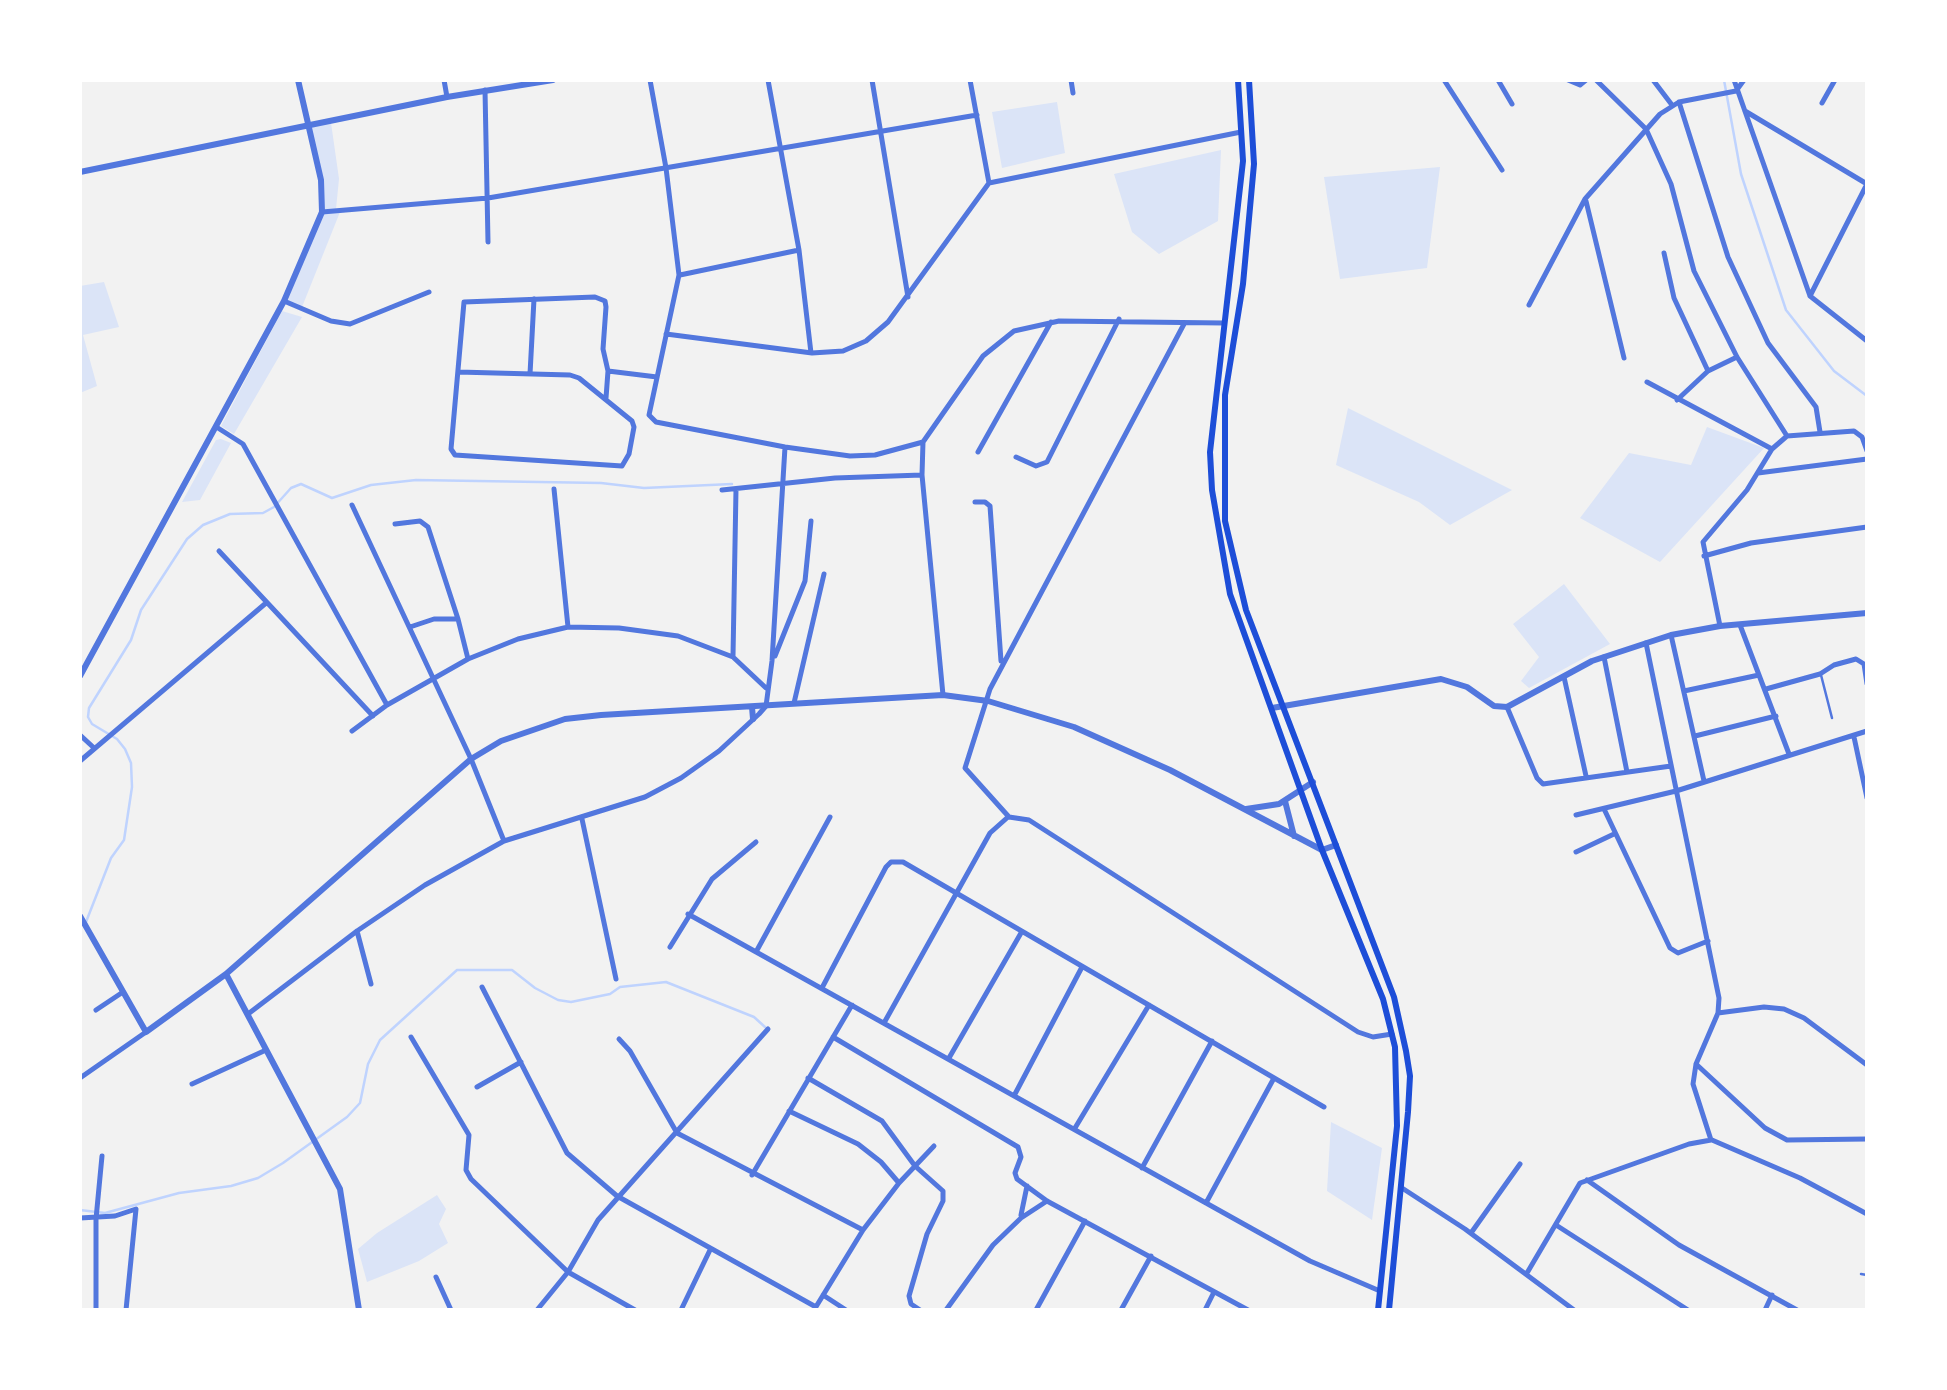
<!DOCTYPE html>
<html>
<head>
<meta charset="utf-8">
<style>
  body { margin:0 }
  #map { position:relative; width:1947px; height:1390px; overflow:hidden; background:#f2f2f2; font-family:"Open Sans",sans-serif }
  canvas { display:block }
  .frame { position:absolute; inset:0; border:82px solid #fff; pointer-events:none }
</style>
</head>
<body>
<div id="map">
<canvas width="1947" height="1390"></canvas>
<div class="frame"></div>
</div>
<script>
const c = document.querySelector('canvas').getContext('2d');
c.lineJoin = 'round';
function paint(path, color) {
  c.fillStyle = color;
  c.fill(path, 'evenodd');
}
function toPath(rows) {
  const path = new Path2D();
  for (const r of rows) {
    path.moveTo(r[0], r[1]);
    for (let i = 2; i < r.length; i += 2) path.lineTo(r[i], r[i + 1]);
  }
  return path;
}
function stroke(path, color, width, dash) {
  c.strokeStyle = color;
  c.lineWidth = width;
  c.lineCap = dash ? 'butt' : 'round';
  c.setLineDash(dash || []);
  c.stroke(path);
}
const green = toPath([
  [1057,102,1065,153,1002,168,992,112],
  [331,123,339,179,336,209,323,211,324,182,311,127],
  [1221,150,1218,221,1159,254,1132,232,1114,174],
  [1440,167,1427,268,1340,279,1324,177],
  [340,212,302,307,287,302,323,213],
  [104,282,119,327,83,335,97,386,80,393,80,286],
  [282,311,302,317,234,434,221,426],
  [1348,408,1512,490,1450,525,1419,502,1336,465],
  [1707,427,1764,448,1660,562,1580,518,1629,453,1691,465],
  [221,439,231,443,200,500,182,502,216,440],
  [1564,584,1610,644,1529,688,1521,681,1539,657,1513,624],
  [1331,1122,1382,1148,1372,1220,1327,1191],
  [437,1195,446,1209,439,1224,448,1243,419,1261,367,1282,358,1249,377,1233]
]);
const stream = toPath([
  [1724,80,1741,174,1786,310,1834,371,1867,396],
  [86,922,111,858,124,840,132,787,131,763,125,749,117,739,92,724,88,717,89,708,131,640,141,610,187,539,203,525,230,514,263,513,274,507,291,488,301,484,332,498,371,485,416,480,601,483,644,488,732,484],
  [80,1210,105,1213,179,1193,231,1186,258,1178,283,1163,347,1117,360,1103,368,1064,380,1040,457,970,512,970,535,988,558,1000,571,1002,610,994,620,987,666,982,754,1017,765,1027]
]);
const service = toPath([
  [1821,675,1832,718],
  [1861,1274,1867,1275]
]);
const minor = toPath([
  [444,80,447,97],
  [650,80,666,168,679,275,649,415,656,422,785,447,850,456,875,455,923,442,983,356,1014,331,1059,321,1223,323],
  [768,80,799,250,811,353],
  [872,80,908,297],
  [970,80,989,183],
  [1071,80,1073,93],
  [1444,80,1502,170],
  [1498,80,1512,104],
  [1568,80,1580,85,1586,80],
  [1596,80,1646,129,1671,184,1694,271,1737,357,1787,436],
  [1653,80,1672,105],
  [1734,80,1810,296,1867,341],
  [485,90,488,242],
  [1679,102,1728,257,1768,343,1816,407,1820,432],
  [1822,103,1835,80],
  [1745,111,1867,184],
  [1586,201,1624,358],
  [322,212,488,198,977,115],
  [1664,253,1674,298,1708,371],
  [680,275,799,250],
  [1810,296,1867,184],
  [284,301,331,321,350,324,429,292],
  [1529,305,1585,199,1660,114,1679,102,1736,91,1744,80],
  [666,334,812,353,843,351,866,341,888,322,989,183,1241,132],
  [608,371,657,377],
  [458,372,570,375,579,378,632,421,634,427,629,454,622,466,455,455,451,449,464,302,595,297,605,301,606,307,603,349,608,371,606,398],
  [530,374,534,299],
  [1647,382,1772,449],
  [1677,400,1708,371,1737,357],
  [218,428,243,444,387,705],
  [923,442,922,475,943,695],
  [978,452,1051,322],
  [1016,457,1036,466,1047,462,1119,319],
  [1758,473,1867,459],
  [554,489,568,627],
  [722,490,835,478,922,475],
  [975,502,985,502,990,506,1001,661],
  [352,505,471,759,504,841],
  [395,524,420,521,428,527,458,619,434,619,410,627],
  [219,551,373,716],
  [1704,556,1751,543,1867,527],
  [458,619,468,659],
  [1740,625,1789,754],
  [1720,626,1703,542,1747,490,1772,449,1787,436,1854,431,1862,437,1867,451],
  [1671,635,1704,781],
  [1646,643,1719,998,1718,1013,1696,1064,1693,1084,1711,1140],
  [733,656,736,489],
  [775,656,805,581,811,521],
  [1604,657,1627,772],
  [1564,677,1586,776],
  [1766,689,1820,674,1834,665,1856,659,1864,664,1867,684],
  [1684,691,1759,675],
  [794,703,824,574],
  [1507,707,1537,778,1543,784,1671,766],
  [352,731,387,705,468,659,518,639,568,627,619,628,678,636,733,657,766,688],
  [80,735,93,747],
  [1695,736,1776,716],
  [1854,737,1867,798],
  [80,761,266,603],
  [1605,811,1670,948,1678,953,1708,941],
  [1576,815,1676,791,1867,731],
  [1009,817,965,768,990,689,1184,324],
  [1009,817,1029,820,1358,1032,1373,1037,1392,1034],
  [582,819,616,979],
  [1576,852,1614,834],
  [688,914,1310,1261,1380,1291],
  [357,931,371,984],
  [670,947,712,879,756,842],
  [756,952,830,817],
  [823,986,886,867,891,862,903,862,1324,1107],
  [482,987,567,1153,617,1196,816,1307],
  [96,1010,123,992],
  [1718,1013,1764,1007,1784,1009,1804,1018,1867,1065],
  [248,1014,357,931,425,885,504,841,645,797,681,778,719,751,759,714,766,706,772,661,785,447],
  [884,1023,990,833,1008,817],
  [411,1037,469,1135,466,1170,471,1179,568,1272,635,1310],
  [833,1037,1018,1147,1021,1157,1015,1173,1017,1179,1047,1201,1248,1310],
  [619,1039,630,1051,677,1133,863,1230],
  [949,1058,1021,933],
  [1696,1064,1765,1128,1787,1140,1867,1139],
  [80,1078,146,1032],
  [808,1078,882,1121,915,1166,943,1191,943,1201,927,1234,909,1296,911,1304,920,1310],
  [192,1084,266,1050],
  [477,1087,521,1062],
  [1015,1094,1082,967],
  [789,1111,858,1144,881,1162,899,1183],
  [1075,1128,1149,1005],
  [1712,1140,1800,1178,1867,1214],
  [1142,1168,1212,1041],
  [752,1175,852,1005],
  [1587,1180,1679,1245,1797,1310],
  [1402,1188,1465,1229,1574,1310],
  [1206,1203,1274,1078],
  [1021,1215,1027,1186],
  [80,1218,115,1216,136,1209,126,1310],
  [1556,1225,1688,1310],
  [1471,1233,1520,1164],
  [1527,1273,1580,1183,1689,1144,1711,1140],
  [436,1277,451,1310],
  [823,1295,846,1310],
  [96,1310,96,1219,102,1156],
  [537,1310,568,1272,598,1220,768,1029],
  [681,1310,710,1250],
  [814,1310,863,1230,899,1183,934,1146],
  [946,1310,993,1245,1021,1218,1047,1201],
  [1036,1310,1085,1221],
  [1121,1310,1151,1256],
  [1205,1310,1214,1292],
  [1765,1310,1772,1295]
]);
const tertiary = toPath([
  [80,172,447,97,553,80],
  [80,676,284,301,322,212,321,180,298,80],
  [752,707,753,719],
  [1272,708,1441,679,1467,687,1494,706,1507,707,1592,661,1671,635,1720,626,1867,613],
  [1285,801,1294,836],
  [1246,809,1279,804,1313,782],
  [80,916,146,1032,226,974,471,759,501,741,565,719,601,715,943,695,988,701,1074,727,1170,770,1322,850,1336,845],
  [226,974,340,1189,359,1310]
]);
const secondary = toPath([
  [1238,80,1243,161,1210,452,1212,490,1230,594,1322,850,1383,999,1395,1047,1397,1126,1378,1310],
  [1249,80,1254,164,1243,284,1225,395,1225,521,1246,610,1394,997,1406,1051,1410,1076,1408,1112,1389,1310]
]);
paint(green, '#dbe4f7');
stroke(stream, '#bfd3fe', 2.5);
stroke(service, '#5277de', 2.5);
stroke(minor, '#5277de', 5);
stroke(tertiary, '#5277de', 6);
stroke(secondary, '#1d4ed8', 6);
</script>
</body>
</html>
